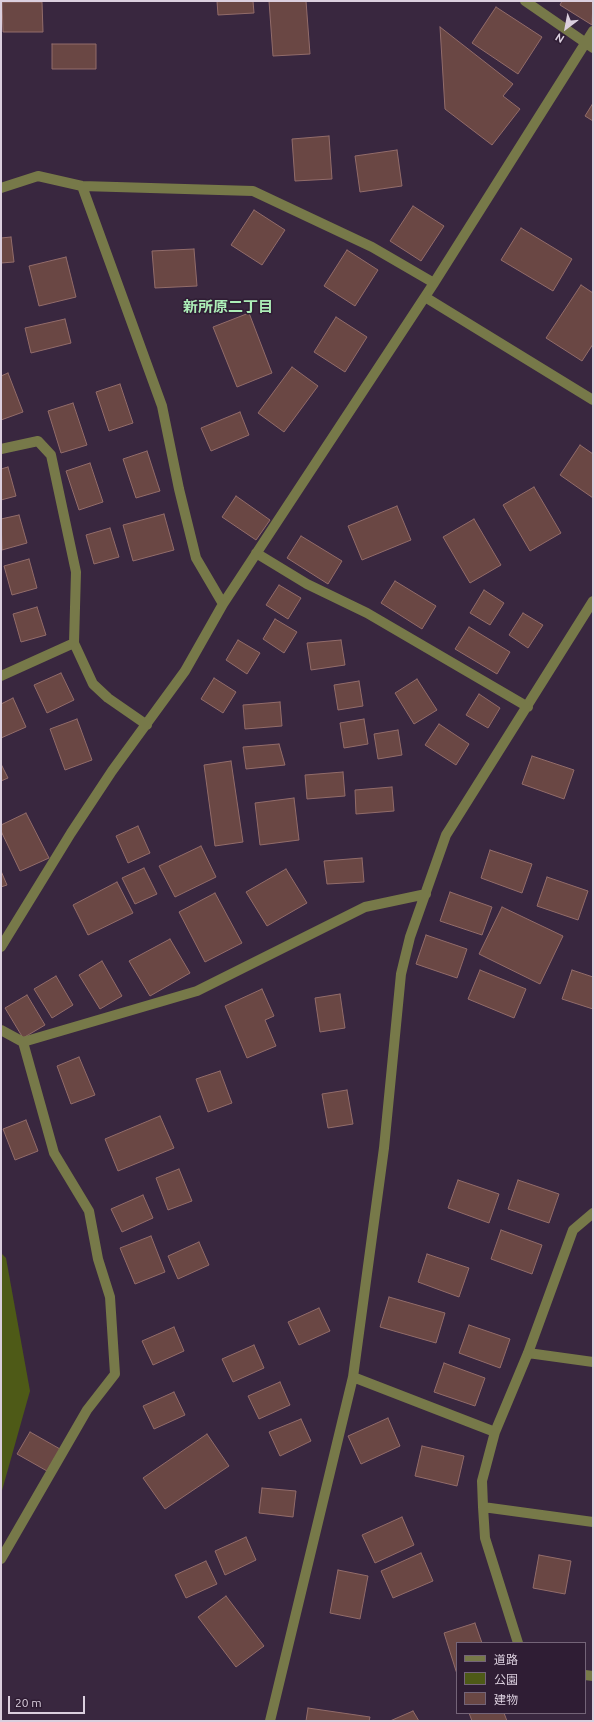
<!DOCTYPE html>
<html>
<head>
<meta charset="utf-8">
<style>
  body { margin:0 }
  #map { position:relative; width:594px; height:1722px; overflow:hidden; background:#39273f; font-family:Ubuntu,"Noto Sans JP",sans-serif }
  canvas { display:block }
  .frame { position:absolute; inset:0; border:2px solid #dbcfde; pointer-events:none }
  .legend { position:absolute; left:456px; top:1642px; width:130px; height:72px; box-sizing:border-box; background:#2f1d34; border:1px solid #746478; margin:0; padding:5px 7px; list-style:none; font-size:12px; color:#dbcfde }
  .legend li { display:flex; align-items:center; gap:8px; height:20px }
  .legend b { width:20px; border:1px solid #746478 }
  .north { position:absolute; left:546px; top:8px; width:40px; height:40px; -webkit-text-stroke:3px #2f1d34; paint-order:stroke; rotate:212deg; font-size:11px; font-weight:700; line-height:16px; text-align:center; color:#dbcfde }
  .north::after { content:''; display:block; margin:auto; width:14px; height:18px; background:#dbcfde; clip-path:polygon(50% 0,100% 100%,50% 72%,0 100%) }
  .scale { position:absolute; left:8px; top:1696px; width:77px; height:18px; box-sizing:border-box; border:2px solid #dbcfde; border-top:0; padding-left:5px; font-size:12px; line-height:14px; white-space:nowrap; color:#dbcfde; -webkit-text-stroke:3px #2f1d34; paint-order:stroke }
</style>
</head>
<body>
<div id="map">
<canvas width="594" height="1722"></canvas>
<div class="frame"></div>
<ul class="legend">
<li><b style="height:5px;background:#777949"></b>道路</li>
<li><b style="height:11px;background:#4e5a17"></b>公園</li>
<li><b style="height:11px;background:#6a4744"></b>建物</li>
</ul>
<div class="north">N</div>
<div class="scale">20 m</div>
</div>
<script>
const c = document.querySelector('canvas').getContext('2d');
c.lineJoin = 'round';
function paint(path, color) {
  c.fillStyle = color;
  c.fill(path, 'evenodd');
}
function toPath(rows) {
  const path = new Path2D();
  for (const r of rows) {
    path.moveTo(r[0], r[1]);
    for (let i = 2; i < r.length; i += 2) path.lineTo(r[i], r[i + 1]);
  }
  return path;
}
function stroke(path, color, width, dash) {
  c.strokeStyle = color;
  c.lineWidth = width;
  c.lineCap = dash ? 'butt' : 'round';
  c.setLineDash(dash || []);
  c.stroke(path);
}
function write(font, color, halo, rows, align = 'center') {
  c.font = font + ' Ubuntu,"Noto Sans JP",sans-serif';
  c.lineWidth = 3;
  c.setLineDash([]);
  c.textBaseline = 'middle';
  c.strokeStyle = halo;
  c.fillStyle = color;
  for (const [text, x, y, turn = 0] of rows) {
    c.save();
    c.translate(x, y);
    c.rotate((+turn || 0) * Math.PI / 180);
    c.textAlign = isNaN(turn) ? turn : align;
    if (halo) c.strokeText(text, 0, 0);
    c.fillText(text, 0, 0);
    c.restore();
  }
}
const green = toPath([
  [1,1253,6,1258,30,1391,1,1494]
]);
const building = toPath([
  [217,1,253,1,254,13,218,15,217,1],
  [269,1,306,1,310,54,273,56,269,1],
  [562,1,593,1,592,25,560,5,562,1],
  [2,2,42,2,43,32,3,32,2,2],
  [496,7,542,37,518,74,472,43,496,7],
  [440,27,513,84,503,96,520,109,492,145,445,109,440,27],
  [52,44,96,44,96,69,52,69,52,44],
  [593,103,593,121,585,116,593,103],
  [329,136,332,179,295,181,292,139,329,136],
  [397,150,402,186,360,192,355,156,397,150],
  [413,206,444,226,421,261,390,241,413,206],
  [254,210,285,230,262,265,231,245,254,210],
  [521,228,572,259,553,291,501,260,521,228],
  [11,237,14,262,1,263,1,238,11,237],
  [194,249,197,286,155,288,152,251,194,249],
  [347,250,378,270,355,306,324,286,347,250],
  [66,257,76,297,39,306,29,266,66,257],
  [581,285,593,293,593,344,582,361,546,338,581,285],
  [249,313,272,373,237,387,213,327,249,313],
  [336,317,367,337,345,372,314,352,336,317],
  [65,319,71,343,31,353,25,328,65,319],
  [292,367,318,386,284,432,258,413,292,367],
  [8,373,23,412,1,420,1,376,8,373],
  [120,384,133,423,109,431,96,392,120,384],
  [73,403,87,445,61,453,48,411,73,403],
  [240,412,249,435,211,451,201,428,240,412],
  [580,445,593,454,593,498,560,475,580,445],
  [147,451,160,491,136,498,123,459,147,451],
  [90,463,103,502,79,510,66,471,90,463],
  [8,467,16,496,1,500,1,469,8,467],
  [534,487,561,533,530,551,503,505,534,487],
  [236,496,270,520,256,540,222,517,236,496],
  [397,506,411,540,362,560,348,526,397,506],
  [164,514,174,550,133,561,123,525,164,514],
  [19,515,27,543,2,550,1,519,19,515],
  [474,519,501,565,470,583,443,537,474,519],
  [110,528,119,557,94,564,86,535,110,528],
  [301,536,342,561,328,584,287,558,301,536],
  [29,559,37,588,12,595,4,566,29,559],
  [395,581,436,606,422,629,381,603,395,581],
  [279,585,301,598,288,619,266,605,279,585],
  [484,590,504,603,490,625,470,613,484,590],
  [37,607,46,635,21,642,13,614,37,607],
  [523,613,543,625,528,648,509,635,523,613],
  [275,619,297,632,284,653,263,639,275,619],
  [469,627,510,652,497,674,455,649,469,627],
  [238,640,260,653,247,674,226,660,238,640],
  [341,640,345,665,311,670,307,643,341,640],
  [61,673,74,700,47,713,34,685,61,673],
  [214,678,236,692,223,713,201,699,214,678],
  [417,679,437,710,414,724,395,693,417,679],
  [359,681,363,706,338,710,334,685,359,681],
  [479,694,500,708,488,728,466,715,479,694],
  [13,698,26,727,1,738,1,704,13,698],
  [280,702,282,726,245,729,243,705,280,702],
  [77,719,92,760,65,770,50,729,77,719],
  [364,719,368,744,344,748,340,723,364,719],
  [439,724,469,744,456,765,425,745,439,724],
  [398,730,402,755,378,759,374,734,398,730],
  [279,744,285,765,246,769,243,747,279,744],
  [532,756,574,770,564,799,522,784,532,756],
  [231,761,243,842,215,846,204,765,231,761],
  [1,764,8,778,1,781,1,764],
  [343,772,345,796,307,799,305,775,343,772],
  [392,787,394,811,356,814,355,790,392,787],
  [294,798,299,840,260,845,255,803,294,798],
  [26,813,49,858,20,871,1,831,1,825,26,813],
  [138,826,150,853,128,863,116,836,138,826],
  [201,846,216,877,175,897,159,866,201,846],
  [490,850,532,864,522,893,481,878,490,850],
  [362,858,364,882,327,884,324,861,362,858],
  [144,868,157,894,135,904,122,878,144,868],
  [286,869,307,903,267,926,246,892,286,869],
  [1,871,7,885,1,887,1,871],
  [547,877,588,891,578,920,537,906,547,877],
  [117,882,133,913,88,935,73,905,117,882],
  [450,892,492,907,482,935,440,921,450,892],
  [215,893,242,943,205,962,179,912,215,893],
  [502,907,563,936,540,984,479,954,502,907],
  [426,935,467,949,457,978,416,964,426,935],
  [170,939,190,973,150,996,129,961,170,939],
  [102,961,122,996,100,1009,79,975,102,961],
  [480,970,526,989,514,1018,468,999,480,970],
  [572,970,593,977,593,1009,562,999,572,970],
  [56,976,73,1005,52,1018,34,989,56,976],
  [262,989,274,1016,265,1020,276,1046,247,1058,225,1006,262,989],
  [340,994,345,1028,320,1032,315,998,340,994],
  [27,995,45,1025,23,1038,5,1008,27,995],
  [79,1057,95,1095,71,1104,57,1066,79,1057],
  [220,1071,232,1103,208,1112,196,1079,220,1071],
  [347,1090,353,1124,328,1128,322,1094,347,1090],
  [160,1116,174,1148,118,1171,105,1139,160,1116],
  [26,1120,38,1151,15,1160,3,1129,26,1120],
  [179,1169,192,1201,168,1210,156,1178,179,1169],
  [458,1180,499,1194,489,1223,448,1208,458,1180],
  [518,1180,559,1194,549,1223,508,1209,518,1180],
  [143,1195,153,1218,122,1232,111,1209,143,1195],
  [501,1230,542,1245,532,1274,491,1259,501,1230],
  [151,1236,165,1272,135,1284,120,1248,151,1236],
  [199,1242,209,1265,178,1279,168,1256,199,1242],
  [427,1254,469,1268,459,1297,418,1282,427,1254],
  [389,1297,445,1313,436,1343,380,1327,389,1297],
  [319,1308,330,1331,299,1345,288,1322,319,1308],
  [469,1325,510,1339,500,1368,459,1353,469,1325],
  [174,1327,184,1351,153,1365,142,1341,174,1327],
  [254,1345,264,1368,233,1382,222,1359,254,1345],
  [444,1363,485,1378,475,1406,434,1392,444,1363],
  [280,1382,290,1405,259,1419,248,1396,280,1382],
  [174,1392,185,1415,154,1429,143,1406,174,1392],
  [388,1418,400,1446,361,1464,348,1436,388,1418],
  [301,1419,311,1441,280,1456,269,1432,301,1419],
  [30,1432,60,1449,47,1471,17,1454,30,1432],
  [207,1434,229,1466,165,1509,143,1478,207,1434],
  [422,1446,464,1456,457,1486,415,1476,422,1446],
  [262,1488,296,1491,293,1517,259,1513,262,1488],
  [402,1517,414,1545,375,1563,362,1535,402,1517],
  [246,1537,256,1560,225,1575,215,1551,246,1537],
  [421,1553,433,1581,393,1598,381,1571,421,1553],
  [539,1555,571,1561,565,1594,533,1588,539,1555],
  [206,1561,217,1584,186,1598,175,1575,206,1561],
  [338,1570,368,1576,360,1619,330,1613,338,1570],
  [226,1596,264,1646,236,1667,198,1617,226,1596],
  [475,1623,482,1643,457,1643,457,1674,444,1633,475,1623],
  [308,1708,370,1717,369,1721,306,1721,308,1708],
  [413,1711,419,1721,390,1721,413,1711],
  [469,1713,504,1713,507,1721,472,1721,469,1713]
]);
const minor = toPath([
  [525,1,593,48],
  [82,186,162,406,179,489,196,558,223,604],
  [1,188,38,176,82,186,253,191,372,247,434,283],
  [425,297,593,400],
  [1,449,38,441,51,455,76,572,74,643,93,684,108,698,147,725],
  [256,553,307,584,367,613,528,707],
  [1,676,74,643],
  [1,947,71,833,112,771,185,671,223,604,434,283,593,31],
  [1,1030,23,1042,197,991,365,907,426,894],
  [528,1353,593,1362],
  [353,1377,495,1432],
  [483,1507,482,1481,495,1432,528,1353,573,1230,593,1213],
  [1,1559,87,1410,115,1374,110,1297,98,1259,89,1211,54,1153,23,1042],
  [518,1643,485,1538,483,1507,593,1522],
  [585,1675,593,1676],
  [270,1721,353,1377,384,1148,401,974,410,937,446,835,593,601]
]);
const neighbourhoodNames = [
  ["新所原二丁目",228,307]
];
paint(green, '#4e5a17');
paint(building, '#6a4744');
stroke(building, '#926c6a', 1);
stroke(minor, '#777949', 10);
write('bold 15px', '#acedb7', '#2f1d34', neighbourhoodNames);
</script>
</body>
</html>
